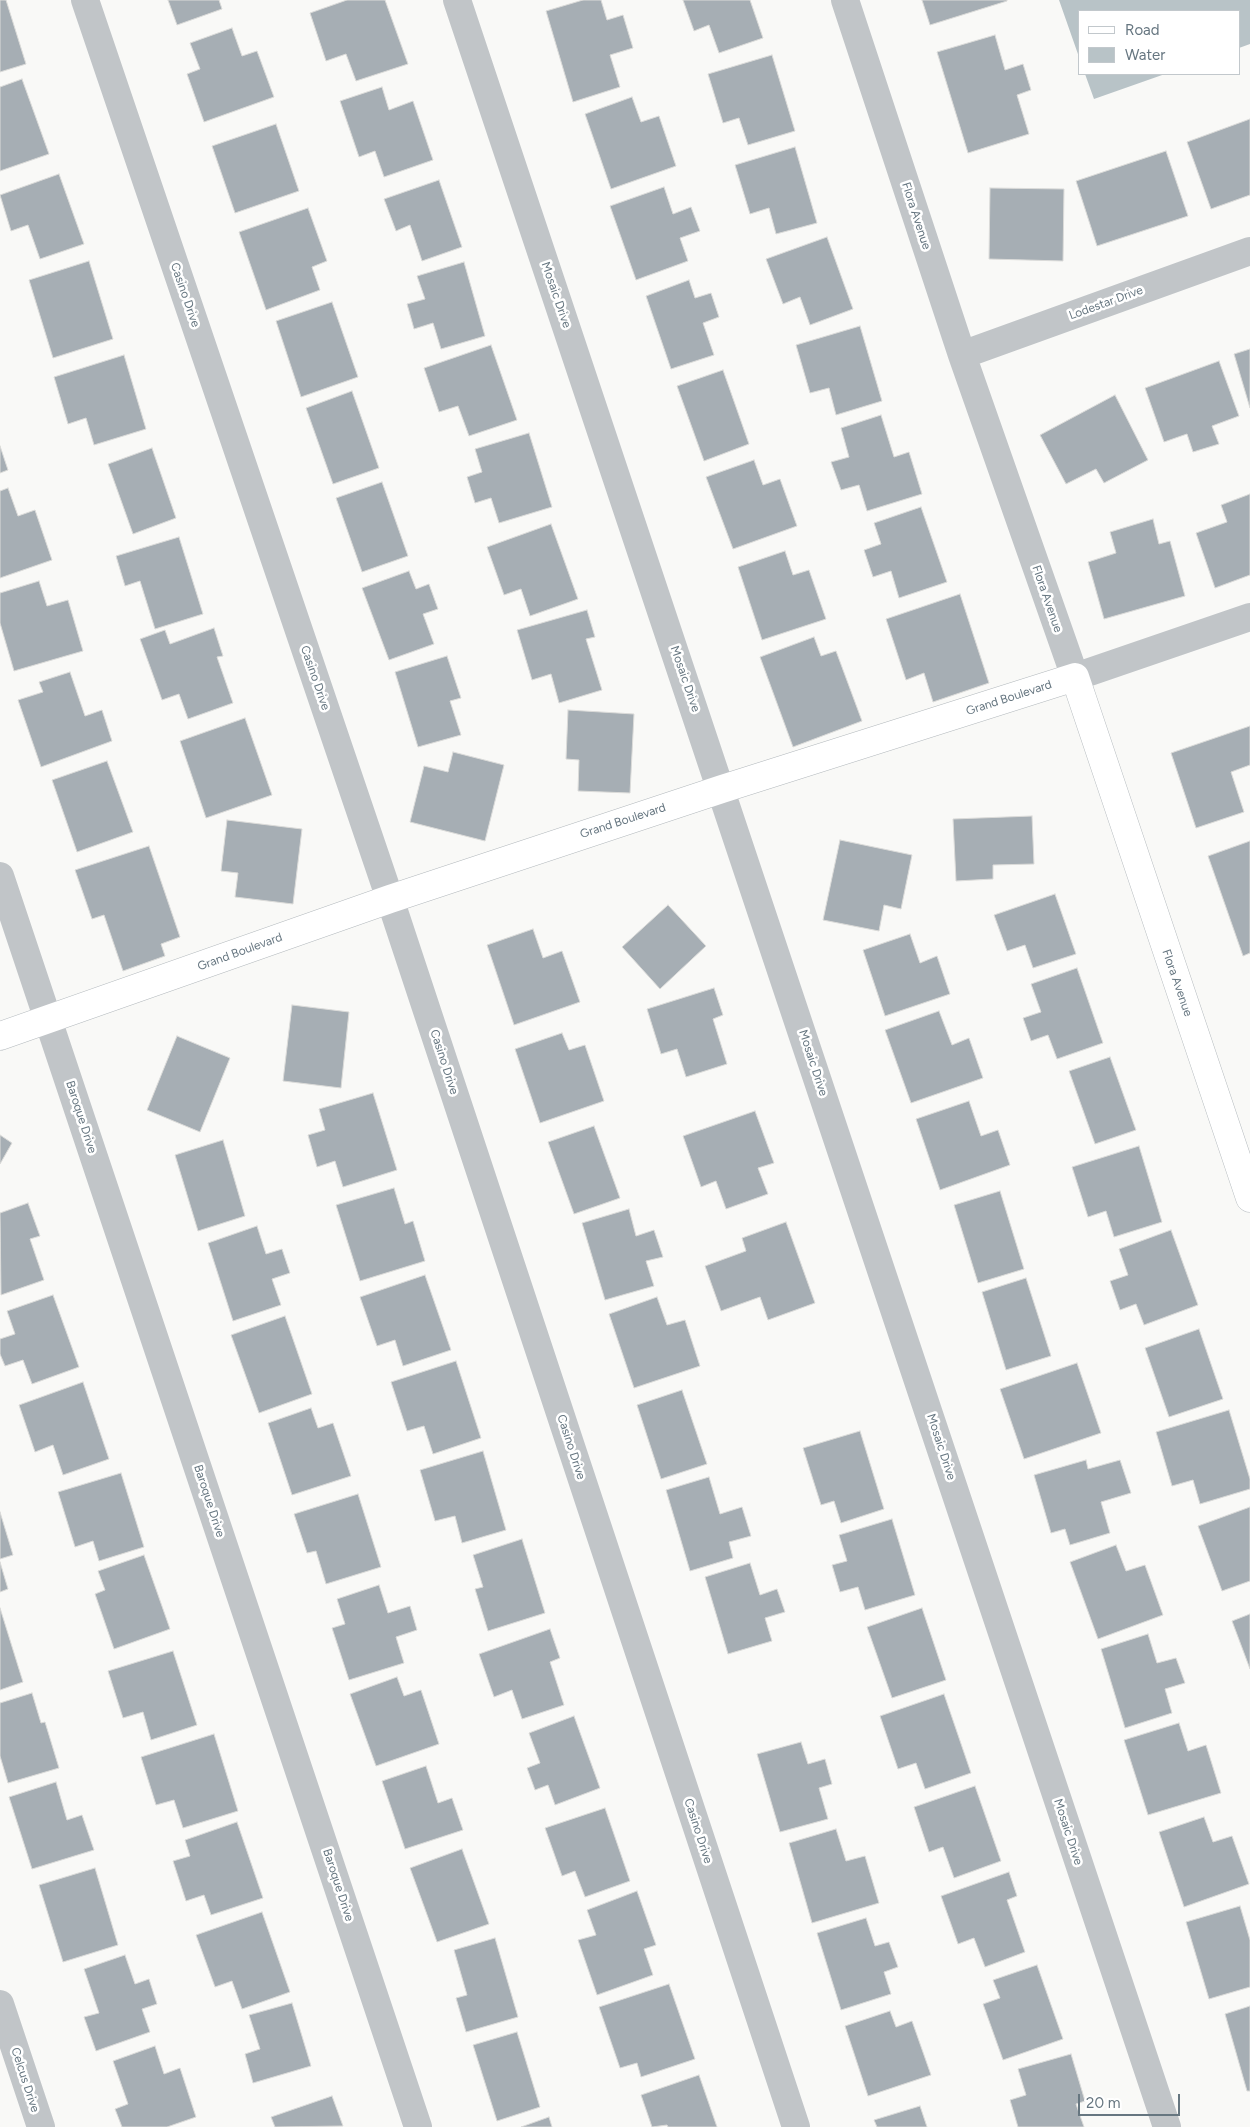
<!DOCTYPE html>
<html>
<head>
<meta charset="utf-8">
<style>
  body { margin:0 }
  #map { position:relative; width:1250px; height:2127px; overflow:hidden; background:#f9f9f7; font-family:Figtree,sans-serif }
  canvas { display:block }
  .legend { position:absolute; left:1078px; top:10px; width:162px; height:65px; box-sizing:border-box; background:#fff; border:1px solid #c2c8cc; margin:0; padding:6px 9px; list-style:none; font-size:15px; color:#667680 }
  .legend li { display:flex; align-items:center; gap:10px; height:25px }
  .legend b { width:25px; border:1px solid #c2c8cc }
  .scale { position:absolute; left:1078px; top:2094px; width:102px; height:22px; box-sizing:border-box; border:2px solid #667680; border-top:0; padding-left:6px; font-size:15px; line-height:18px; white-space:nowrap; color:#667680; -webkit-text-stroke:4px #fff; paint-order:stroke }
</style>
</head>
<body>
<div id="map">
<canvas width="1250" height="2127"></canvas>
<ul class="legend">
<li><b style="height:6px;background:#fff"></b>Road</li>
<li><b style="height:14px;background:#b8c3c7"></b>Water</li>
</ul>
<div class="scale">20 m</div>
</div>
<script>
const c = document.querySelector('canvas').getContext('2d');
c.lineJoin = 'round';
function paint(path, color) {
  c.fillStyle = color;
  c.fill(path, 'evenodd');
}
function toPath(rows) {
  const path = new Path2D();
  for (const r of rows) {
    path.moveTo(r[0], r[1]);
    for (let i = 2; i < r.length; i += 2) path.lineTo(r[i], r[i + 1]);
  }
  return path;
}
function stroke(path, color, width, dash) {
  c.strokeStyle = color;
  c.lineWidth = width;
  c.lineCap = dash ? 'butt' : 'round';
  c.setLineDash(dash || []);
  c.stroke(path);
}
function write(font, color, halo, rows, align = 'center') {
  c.font = font + ' Figtree,sans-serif';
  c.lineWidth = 5;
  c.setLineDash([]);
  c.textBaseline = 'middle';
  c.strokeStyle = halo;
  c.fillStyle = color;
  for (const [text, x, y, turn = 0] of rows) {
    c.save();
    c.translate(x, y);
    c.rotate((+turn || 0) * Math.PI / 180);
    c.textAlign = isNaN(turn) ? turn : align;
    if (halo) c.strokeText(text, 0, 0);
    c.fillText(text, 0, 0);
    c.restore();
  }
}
const water = toPath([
  [1059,0,1250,0,1250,44,1239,48,1239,11,1079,11,1079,57],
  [1085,74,1165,74,1094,99]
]);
const building = toPath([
  [0,0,6,0,26,64,0,72,0,0],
  [168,0,219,0,222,9,177,25,168,0],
  [347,0,385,0,408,64,356,81,346,54,326,61,310,13,347,0],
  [583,0,601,0,607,20,623,15,633,48,610,55,620,87,573,102,546,11,583,0],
  [683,0,750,0,763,38,719,53,709,25,694,31,683,0],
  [922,0,1007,0,1007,1,930,25,922,0],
  [232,28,242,56,257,51,274,97,204,122,187,74,200,69,190,43,232,28],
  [995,35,1005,70,1023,64,1031,90,1017,95,1029,134,968,153,937,52,995,35],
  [772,55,795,131,748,145,739,118,723,123,708,74,772,55],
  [22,79,49,154,0,171,0,87,22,79],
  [382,87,389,110,413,101,433,160,384,177,375,151,359,157,340,101,382,87],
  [632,97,641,122,659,116,676,166,611,189,585,114,632,97],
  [1250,119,1250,195,1211,209,1187,142,1250,119],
  [276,124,299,191,235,213,212,146,276,124],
  [795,147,817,223,776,234,769,208,750,214,735,165,795,147],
  [1166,151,1188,216,1097,246,1076,181,1166,151],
  [59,174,84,244,40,259,28,225,11,231,0,195,59,174],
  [439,180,462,247,422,261,410,225,396,231,384,199,439,180],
  [664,187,673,214,691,207,700,231,680,238,688,261,636,280,610,206,664,187],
  [990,188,1064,189,1063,261,989,259,990,188],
  [308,208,327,261,312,267,320,290,266,310,239,232,308,208],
  [827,237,853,309,810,325,800,297,783,304,766,259,827,237],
  [89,261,113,339,53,358,29,280,89,261],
  [464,262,485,336,441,349,433,323,414,329,407,304,425,299,417,276,464,262],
  [689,280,695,298,711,293,719,317,703,323,714,355,671,369,646,296,689,280],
  [332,302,358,377,301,397,276,321,332,302],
  [860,326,882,401,836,415,829,388,810,393,796,345,860,326],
  [491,345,517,420,469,436,458,406,439,412,424,368,491,345],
  [1250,349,1250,408,1234,354,1250,349],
  [124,355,146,429,94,445,86,418,68,424,54,377,124,355],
  [1219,361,1239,416,1212,426,1219,444,1193,452,1187,434,1164,442,1145,388,1219,361],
  [723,370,749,444,704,461,677,386,723,370],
  [352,391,379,468,333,484,306,408,352,391],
  [1115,395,1148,460,1104,483,1096,469,1066,484,1040,435,1115,395],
  [881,415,894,457,909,452,922,494,867,511,859,485,841,490,831,462,849,457,841,428,881,415],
  [529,433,552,507,499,523,491,498,475,503,467,477,482,472,475,449,529,433],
  [0,446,8,470,0,473,0,446],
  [152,448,176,518,133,534,108,464,152,448],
  [754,460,763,485,780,479,797,526,733,549,706,477,754,460],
  [382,482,408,556,362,572,336,498,382,482],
  [8,488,18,516,35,510,52,560,0,578,0,491,8,488],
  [1250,494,1250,575,1215,588,1196,533,1227,522,1221,505,1250,494],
  [921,507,947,582,899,598,891,571,873,577,864,550,881,544,874,523,921,507],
  [1153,519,1159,544,1170,541,1185,596,1104,619,1088,562,1116,553,1110,532,1153,519],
  [551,524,578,599,530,616,521,589,504,595,487,547,551,524],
  [179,537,203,614,155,629,140,581,125,586,116,556,179,537],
  [785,551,793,575,809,570,826,619,762,640,738,567,785,551],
  [409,571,416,589,429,584,438,609,423,614,434,644,389,660,362,588,409,571],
  [39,581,47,606,68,600,83,651,14,671,0,623,0,593,39,581],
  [960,594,989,683,933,702,924,673,906,680,886,619,960,594],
  [587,610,595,637,586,639,602,690,559,703,551,674,532,680,517,630,587,610],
  [214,628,223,656,217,657,233,703,188,719,179,694,162,700,140,639,165,630,170,644,214,628],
  [814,637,821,656,836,651,862,721,793,747,760,657,814,637],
  [447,656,461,698,450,701,461,735,418,747,395,672,447,656],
  [70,672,85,716,102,710,112,741,41,767,18,700,43,692,39,682,70,672],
  [568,710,634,714,630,793,578,791,579,760,566,759,568,710],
  [245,718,272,795,206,818,180,741,245,718],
  [1250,726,1250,765,1231,772,1244,812,1196,828,1171,753,1250,726],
  [453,752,504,765,485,841,410,822,424,766,448,772,453,752],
  [107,761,133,832,77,852,52,780,107,761],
  [1032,816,1034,864,993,865,993,879,956,881,953,819,1032,816],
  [227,820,302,829,293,904,235,897,238,873,221,871,227,820],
  [840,840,912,855,901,909,884,905,879,931,823,920,840,840],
  [1250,841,1250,953,1243,956,1208,856,1250,841],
  [149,846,180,937,161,944,165,956,123,971,104,915,92,919,75,870,149,846],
  [1055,894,1076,954,1033,968,1025,945,1007,951,994,915,1055,894],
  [668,905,706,946,660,989,622,947,668,905],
  [533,929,543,958,562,951,580,1002,514,1025,487,945,533,929],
  [910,934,920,963,937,956,950,994,885,1016,863,950,910,934],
  [1077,968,1103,1043,1057,1059,1048,1035,1031,1041,1023,1018,1041,1012,1031,984,1077,968],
  [714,988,723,1015,713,1019,727,1064,686,1077,677,1049,661,1054,647,1009,714,988],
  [292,1005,349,1012,341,1088,283,1081,292,1005],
  [939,1011,952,1045,969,1038,983,1078,911,1103,885,1030,939,1011],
  [562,1033,569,1050,585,1045,604,1101,540,1123,515,1049,562,1033],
  [177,1036,230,1058,200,1132,147,1110,177,1036],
  [1110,1057,1136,1130,1095,1144,1069,1071,1110,1057],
  [373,1093,397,1170,343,1187,335,1161,317,1167,308,1135,325,1130,319,1109,373,1093],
  [969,1101,981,1136,998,1130,1010,1165,940,1190,916,1119,969,1101],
  [755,1111,774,1163,758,1168,768,1194,726,1209,716,1181,701,1187,683,1136,755,1111],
  [594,1126,620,1198,574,1214,548,1142,594,1126],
  [0,1135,12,1143,0,1164,0,1135],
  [223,1140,245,1216,198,1231,175,1155,223,1140],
  [1139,1146,1162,1222,1114,1237,1106,1211,1088,1217,1072,1167,1139,1146],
  [394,1188,405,1224,413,1221,425,1261,360,1281,336,1205,394,1188],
  [1000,1191,1024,1269,978,1283,954,1205,1000,1191],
  [28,1203,40,1236,30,1239,44,1280,1,1295,0,1213,28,1203],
  [629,1209,636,1236,654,1230,663,1257,646,1261,654,1286,605,1300,582,1223,629,1209],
  [786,1222,815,1303,768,1320,760,1297,721,1311,705,1266,746,1251,742,1238,786,1222],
  [257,1226,266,1254,282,1249,290,1273,272,1279,281,1305,233,1321,208,1243,257,1226],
  [1171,1230,1198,1305,1144,1325,1136,1304,1120,1310,1110,1281,1128,1275,1119,1249,1171,1230],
  [425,1275,451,1350,403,1366,395,1340,377,1346,360,1297,425,1275],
  [1026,1278,1051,1356,1006,1370,982,1292,1026,1278],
  [53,1295,79,1367,32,1384,23,1360,5,1366,0,1354,0,1339,15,1334,7,1311,53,1295],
  [657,1297,667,1325,685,1320,700,1366,634,1388,609,1314,657,1297],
  [285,1316,312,1394,259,1413,231,1335,285,1316],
  [1199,1329,1223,1399,1169,1417,1145,1348,1199,1329],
  [456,1361,481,1438,433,1454,424,1426,407,1431,391,1382,456,1361],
  [1077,1363,1101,1433,1024,1459,1000,1389,1077,1363],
  [83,1382,109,1459,63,1475,53,1445,35,1452,19,1405,83,1382],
  [682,1390,707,1464,661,1479,637,1405,682,1390],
  [311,1408,318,1428,333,1423,351,1476,292,1495,268,1423,311,1408],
  [1229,1410,1250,1479,1250,1489,1200,1504,1193,1480,1172,1486,1156,1432,1229,1410],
  [860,1431,884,1509,841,1523,834,1501,821,1505,803,1448,860,1431],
  [483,1451,506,1530,462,1543,455,1516,435,1521,420,1470,483,1451],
  [1086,1460,1088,1469,1120,1460,1131,1493,1101,1502,1110,1533,1070,1545,1065,1529,1051,1533,1034,1475,1086,1460],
  [121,1473,144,1547,99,1561,93,1541,75,1547,58,1492,121,1473],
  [709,1477,720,1514,742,1507,751,1536,729,1542,733,1558,690,1571,666,1490,709,1477],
  [358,1494,381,1567,326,1584,316,1551,307,1553,294,1514,358,1494],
  [1250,1507,1250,1581,1222,1591,1198,1526,1250,1507],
  [0,1512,13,1555,0,1559,0,1512],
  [892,1519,915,1595,865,1610,858,1587,840,1592,832,1565,847,1561,839,1535,892,1519],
  [522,1539,545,1613,488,1631,475,1589,483,1587,473,1555,522,1539],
  [1116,1545,1126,1571,1145,1565,1163,1615,1098,1639,1070,1562,1116,1545],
  [144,1555,170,1629,114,1649,95,1594,105,1590,98,1571,144,1555],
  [0,1562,8,1589,0,1592,0,1562],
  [750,1563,760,1595,777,1589,785,1612,765,1618,772,1641,728,1654,705,1577,750,1563],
  [379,1585,388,1613,410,1606,417,1630,396,1637,404,1663,349,1680,332,1628,345,1624,337,1599,379,1585],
  [0,1608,23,1682,0,1690,0,1608],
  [922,1608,946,1680,892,1698,867,1627,922,1608],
  [1250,1614,1250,1669,1232,1621,1250,1614],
  [550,1629,560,1658,550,1662,564,1705,522,1719,512,1690,494,1697,479,1654,550,1629],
  [1148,1634,1157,1663,1176,1658,1185,1683,1165,1689,1172,1713,1125,1728,1101,1649,1148,1634],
  [173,1651,197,1725,151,1740,143,1712,123,1718,108,1671,173,1651],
  [397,1677,404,1696,421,1690,439,1744,376,1766,350,1694,397,1677],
  [32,1693,41,1723,45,1722,59,1768,8,1783,0,1756,0,1703,32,1693],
  [944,1694,971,1773,925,1789,916,1763,898,1769,880,1716,944,1694],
  [574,1716,600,1788,555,1805,548,1785,535,1790,527,1768,540,1763,529,1733,574,1716],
  [1179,1723,1188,1751,1206,1745,1221,1793,1148,1815,1124,1740,1179,1723],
  [214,1734,238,1811,183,1828,174,1800,156,1805,141,1757,214,1734],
  [801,1742,808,1764,825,1759,832,1784,819,1788,828,1819,780,1832,757,1754,801,1742],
  [426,1766,438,1803,452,1798,463,1830,405,1849,382,1781,426,1766],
  [56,1782,67,1820,82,1815,94,1850,32,1869,9,1797,56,1782],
  [975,1786,1001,1861,954,1878,943,1847,929,1852,914,1807,975,1786],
  [605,1808,630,1881,585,1897,575,1871,562,1876,545,1828,605,1808],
  [1204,1817,1213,1842,1232,1836,1249,1884,1184,1907,1159,1832,1204,1817],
  [237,1822,263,1898,211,1915,204,1895,186,1901,173,1861,190,1856,185,1840,237,1822],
  [836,1829,846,1861,865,1856,879,1903,812,1923,789,1843,836,1829],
  [462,1849,489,1924,437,1942,410,1868,462,1849],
  [95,1868,118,1945,63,1962,39,1885,95,1868],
  [1009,1872,1017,1896,1007,1900,1025,1952,985,1967,974,1938,958,1944,941,1896,1009,1872],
  [637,1891,656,1945,644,1949,653,1975,597,1995,578,1940,596,1935,587,1910,637,1891],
  [1240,1906,1250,1940,1250,1987,1209,1999,1186,1922,1240,1906],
  [262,1912,290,1992,242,2009,232,1981,215,1987,196,1935,262,1912],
  [866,1918,875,1946,889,1942,898,1967,884,1972,891,1994,841,2010,817,1933,866,1918],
  [495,1938,518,2017,466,2032,456,1998,467,1995,454,1950,495,1938],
  [125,1955,135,1984,149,1979,157,2004,142,2009,150,2032,96,2051,84,2017,99,2013,84,1969,125,1955],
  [1037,1965,1063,2039,1003,2060,983,2004,1000,1998,993,1980,1037,1965],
  [669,1984,695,2059,641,2077,637,2063,620,2068,599,2007,669,1984],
  [292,2003,311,2066,253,2083,245,2054,260,2049,249,2015,292,2003],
  [1250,2006,1250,2091,1247,2091,1225,2014,1250,2006],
  [890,2011,896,2027,912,2021,931,2075,868,2096,845,2026,890,2011],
  [517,2032,540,2107,497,2121,473,2045,517,2032],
  [155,2046,164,2074,180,2068,196,2117,167,2127,122,2127,115,2109,128,2104,113,2061,155,2046],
  [1071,2054,1085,2101,1076,2104,1084,2127,1018,2127,1010,2100,1026,2095,1018,2069,1071,2054],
  [699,2075,717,2127,668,2127,667,2125,652,2127,641,2095,699,2075],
  [332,2096,343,2126,275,2127,271,2117,332,2096],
  [920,2106,927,2127,877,2127,874,2120,920,2106],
  [549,2117,552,2127,521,2127,549,2117]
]);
const street = toPath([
  [85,0,390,899,796,2127],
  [457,0,1167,2127],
  [845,0,962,355,1075,677,1250,617],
  [962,355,1250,251],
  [0,876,418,2127],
  [0,2004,41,2127]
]);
const secondary = toPath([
  [0,1036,390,899,722,789,1075,677,1250,1198]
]);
const streetNames = [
  ["Flora Avenue",916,216,72],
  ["Casino Drive",185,295,71],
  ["Mosaic Drive",556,295,71],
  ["Lodestar Drive",1106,303,-20],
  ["Flora Avenue",1047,599,71],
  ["Casino Drive",315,678,71],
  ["Mosaic Drive",685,679,71],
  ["Grand Boulevard",1009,698,-18],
  ["Grand Boulevard",623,821,-18],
  ["Grand Boulevard",240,952,-20],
  ["Flora Avenue",1177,983,71],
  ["Casino Drive",444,1062,72],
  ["Mosaic Drive",813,1063,72],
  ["Baroque Drive",81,1117,72],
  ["Casino Drive",571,1447,72],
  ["Mosaic Drive",941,1447,72],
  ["Baroque Drive",209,1501,72],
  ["Casino Drive",698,1831,72],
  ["Mosaic Drive",1068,1832,72],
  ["Baroque Drive",338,1885,72],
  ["Celcus Drive",25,2080,72]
];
paint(water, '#b8c3c7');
paint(building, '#a6aeb4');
stroke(building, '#dbdbd9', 1);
stroke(secondary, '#b3b9bd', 29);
stroke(street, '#c1c5c8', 28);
stroke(secondary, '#fff', 28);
write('12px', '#667680', '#fff', streetNames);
</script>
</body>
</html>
